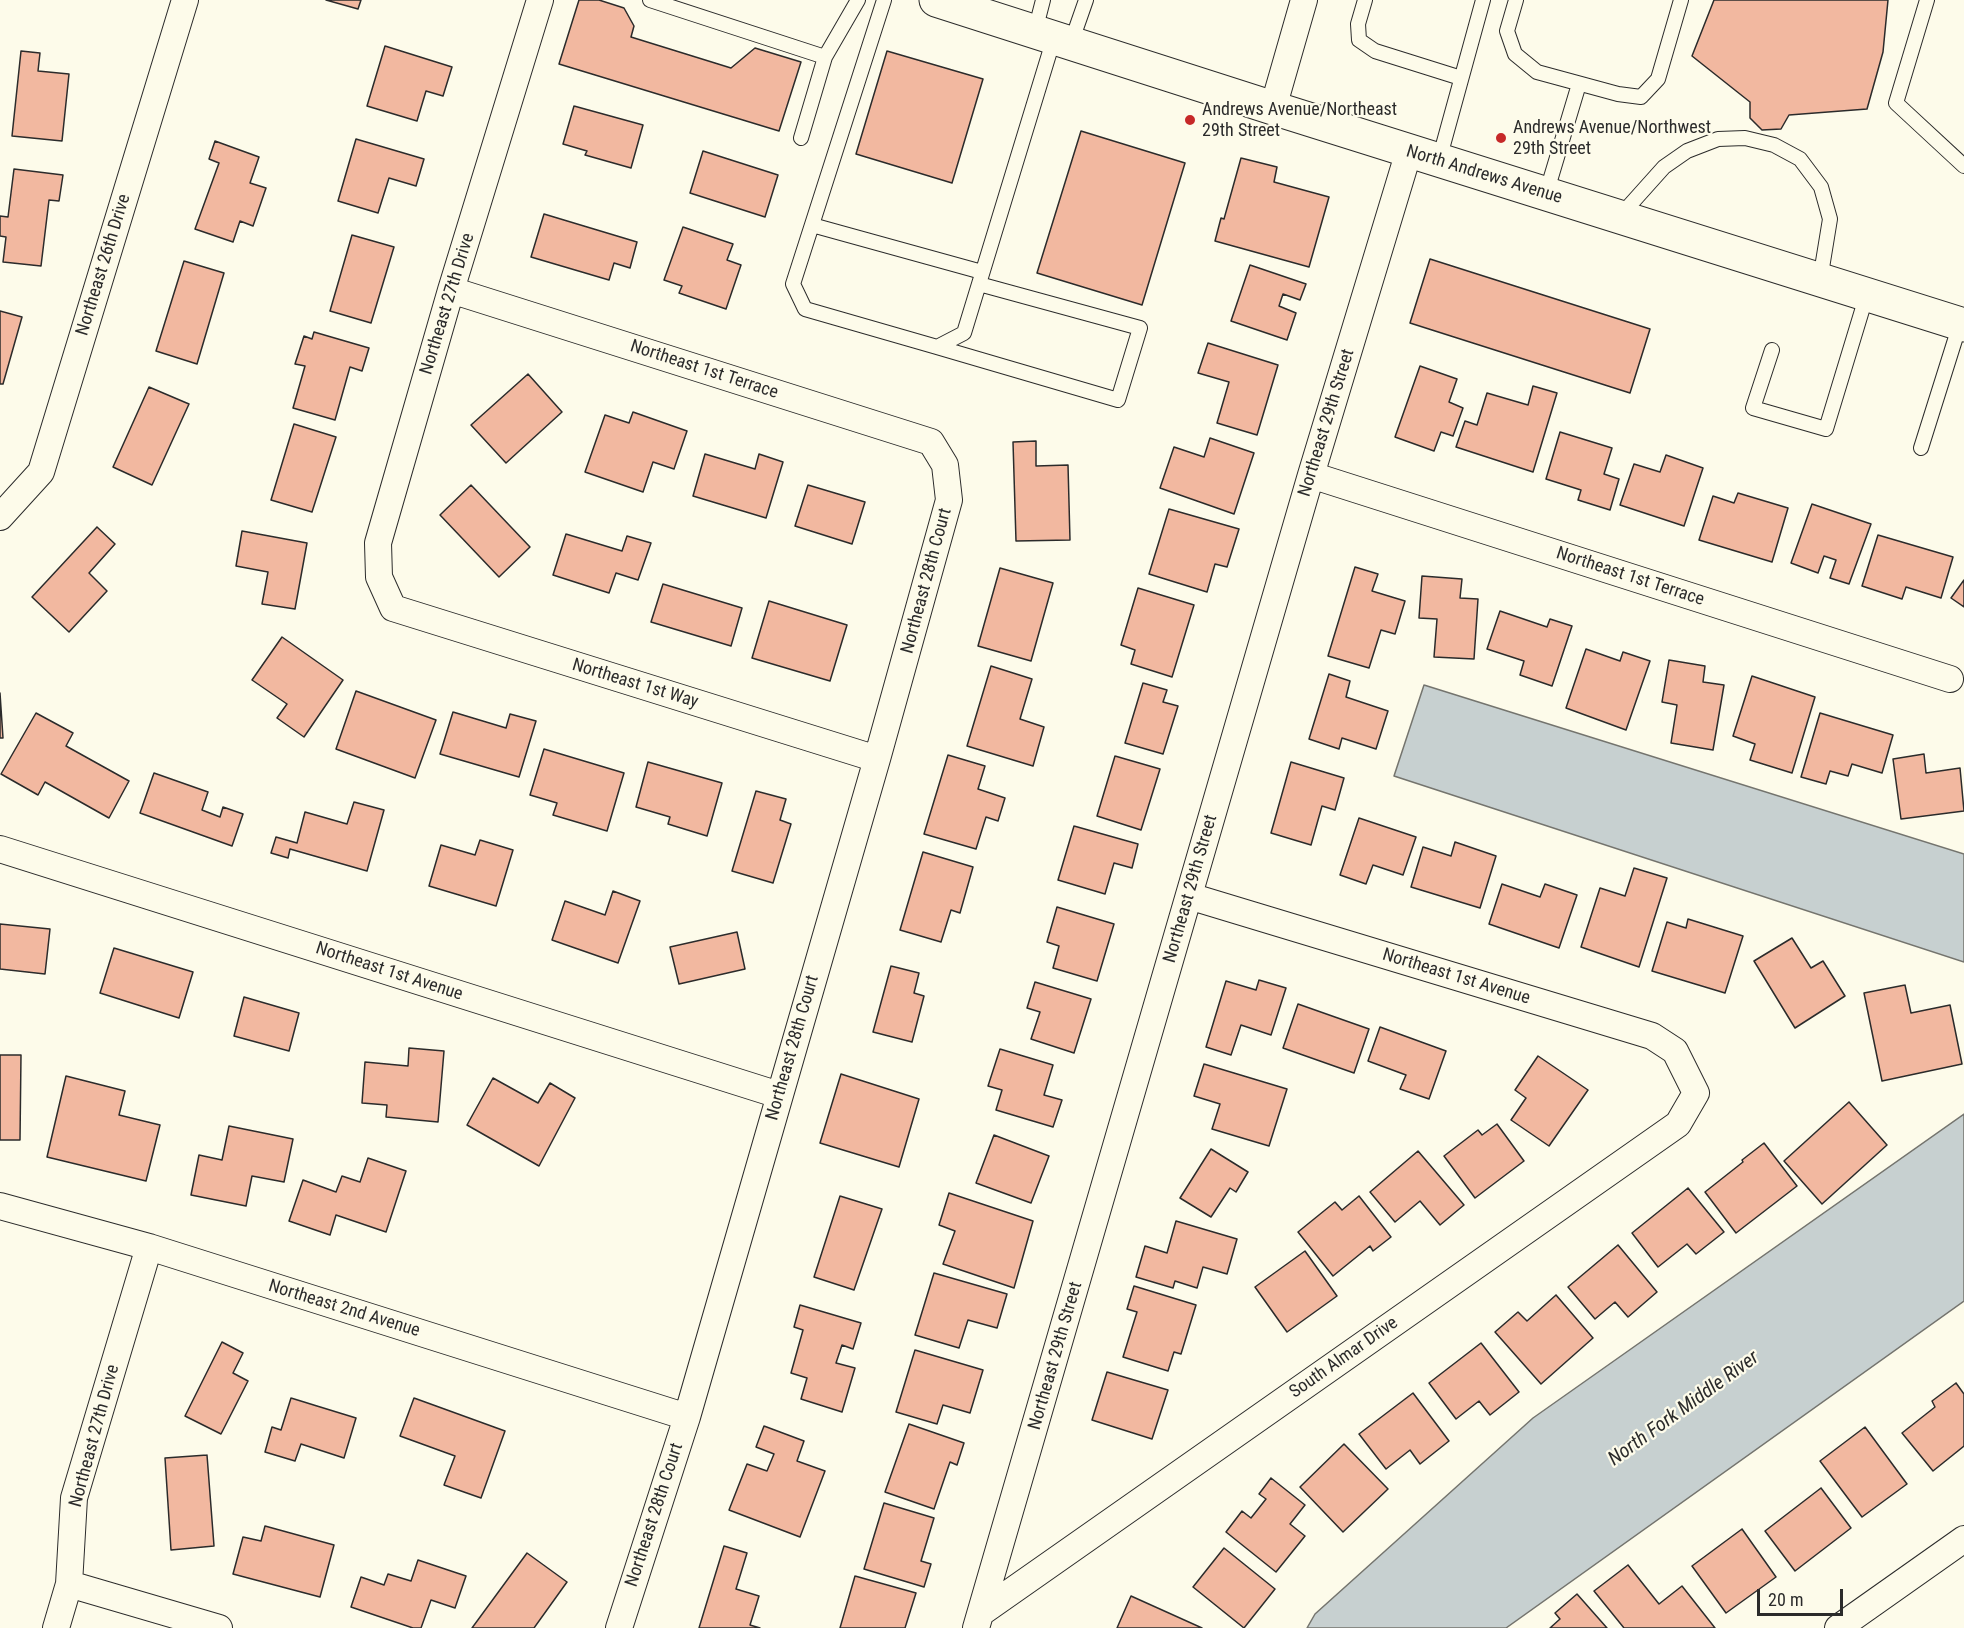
<!DOCTYPE html>
<html>
<head>
<meta charset="utf-8">
<style>
  body { margin:0 }
  #map { position:relative; width:1964px; height:1628px; overflow:hidden; background:#fdfbea; font-family:"Roboto Condensed",sans-serif }
  canvas { display:block }
  .scale { position:absolute; left:1757px; top:1589px; width:86px; height:27px; box-sizing:border-box; border:3px solid #2b2b2b; border-top:0; padding-left:8px; font-size:18px; line-height:21px; white-space:nowrap; color:#2b2b2b; -webkit-text-stroke:4px #fdfbea; paint-order:stroke }
</style>
</head>
<body>
<div id="map">
<canvas width="1964" height="1628"></canvas>
<div class="scale">20 m</div>
</div>
<script>
const c = document.querySelector('canvas').getContext('2d');
c.lineJoin = 'round';
function paint(path, color) {
  c.fillStyle = color;
  c.fill(path, 'evenodd');
}
function toPath(rows) {
  const path = new Path2D();
  for (const r of rows) {
    path.moveTo(r[0], r[1]);
    for (let i = 2; i < r.length; i += 2) path.lineTo(r[i], r[i + 1]);
  }
  return path;
}
function stroke(path, color, width, dash) {
  c.strokeStyle = color;
  c.lineWidth = width;
  c.lineCap = dash ? 'butt' : 'round';
  c.setLineDash(dash || []);
  c.stroke(path);
}
function write(font, color, halo, rows, align = 'center') {
  c.font = font + ' "Roboto Condensed",sans-serif';
  c.lineWidth = 4.5;
  c.setLineDash([]);
  c.textBaseline = 'middle';
  c.strokeStyle = halo;
  c.fillStyle = color;
  for (const [text, x, y, turn = 0] of rows) {
    c.save();
    c.translate(x, y);
    c.rotate((+turn || 0) * Math.PI / 180);
    c.textAlign = isNaN(turn) ? turn : align;
    if (halo) c.strokeText(text, 0, 0);
    c.fillText(text, 0, 0);
    c.restore();
  }
}
const water = toPath([
  [1424,685,1964,854,1964,962,1394,776,1424,685],
  [1964,1114,1964,1301,1506,1628,1307,1628,1315,1614,1533,1418,1964,1114]
]);
const building = toPath([
  [326,0,361,0,358,9,326,0],
  [579,0,599,0,624,8,634,26,631,37,731,68,755,48,801,62,779,131,559,64,579,0],
  [1714,0,1888,0,1883,52,1867,109,1789,115,1781,129,1762,130,1750,118,1750,102,1692,56,1714,0],
  [385,46,452,67,443,96,426,91,417,121,367,106,385,46],
  [21,51,40,53,38,71,69,74,62,141,12,136,21,51],
  [887,51,983,79,952,183,856,154,887,51],
  [574,106,643,125,631,168,585,155,587,151,563,144,574,106],
  [1081,131,1185,163,1142,305,1037,273,1081,131],
  [356,139,424,159,416,186,389,178,378,213,338,201,356,139],
  [215,141,259,157,250,183,266,188,253,226,240,221,233,242,195,229,219,163,209,159,215,141],
  [703,151,778,175,765,217,690,193,703,151],
  [1241,158,1277,167,1274,182,1329,197,1309,267,1215,241,1221,218,1224,219,1241,158],
  [14,169,63,175,59,201,49,200,41,266,3,262,6,237,0,236,0,216,8,217,14,169],
  [544,214,637,242,630,268,614,263,609,280,531,257,544,214],
  [683,227,733,244,727,260,741,265,726,309,679,293,682,286,664,280,683,227],
  [352,235,394,247,371,323,330,311,352,235],
  [1430,259,1650,329,1630,393,1410,323,1430,259],
  [184,261,224,273,197,364,156,351,184,261],
  [1250,265,1306,284,1300,300,1283,294,1279,306,1296,313,1287,340,1231,321,1250,265],
  [0,311,22,317,3,384,0,384,0,311],
  [314,332,369,348,362,371,350,367,335,420,293,408,305,366,295,364,304,336,312,339,314,332],
  [1208,343,1278,365,1257,435,1217,423,1229,382,1198,373,1208,343],
  [1420,366,1457,379,1449,402,1463,408,1453,436,1441,432,1434,451,1395,437,1420,366],
  [528,374,562,412,506,463,471,425,528,374],
  [1533,386,1557,393,1533,472,1456,447,1465,421,1477,425,1487,393,1528,405,1533,386],
  [149,387,189,404,152,485,113,467,149,387],
  [633,412,687,431,674,469,653,462,643,492,585,472,605,415,629,423,633,412],
  [294,424,336,437,312,512,271,500,294,424],
  [1560,432,1612,448,1604,474,1619,479,1610,510,1578,500,1581,490,1546,479,1560,432],
  [1210,438,1254,453,1234,514,1160,488,1174,447,1204,457,1210,438],
  [1036,441,1036,466,1068,465,1070,540,1016,541,1013,442,1036,441],
  [705,454,755,469,759,454,783,462,766,518,693,496,705,454],
  [1666,455,1703,468,1684,526,1620,505,1634,464,1660,472,1666,455],
  [471,485,530,547,499,577,440,515,471,485],
  [808,485,865,502,852,544,795,526,808,485],
  [1738,493,1788,508,1772,562,1699,540,1713,496,1734,503,1738,493],
  [1812,504,1871,524,1849,584,1830,578,1836,560,1824,556,1818,573,1791,563,1812,504],
  [1169,509,1239,529,1227,567,1215,564,1207,592,1149,574,1169,509],
  [97,527,115,544,89,573,107,591,69,632,32,597,97,527],
  [242,531,307,543,295,609,262,604,268,572,236,566,242,531],
  [566,534,622,551,627,536,651,543,638,580,616,573,609,593,553,575,566,534],
  [1878,535,1953,557,1941,598,1906,587,1902,599,1862,586,1878,535],
  [1355,567,1378,574,1372,591,1405,601,1395,634,1381,630,1369,668,1328,656,1355,567],
  [1000,568,1053,583,1031,661,978,646,1000,568],
  [1422,576,1462,579,1460,598,1478,599,1474,659,1434,657,1437,619,1419,618,1422,576],
  [1964,580,1964,607,1951,598,1964,580],
  [663,584,742,608,731,646,651,622,663,584],
  [1138,588,1194,605,1172,677,1131,664,1135,650,1121,645,1138,588],
  [769,601,847,625,830,681,752,658,769,601],
  [1500,611,1547,627,1550,619,1572,626,1552,686,1520,675,1524,661,1487,649,1500,611],
  [282,637,343,680,304,737,277,718,287,704,252,680,282,637],
  [1586,649,1620,661,1623,652,1650,661,1626,730,1566,708,1586,649],
  [1669,660,1705,666,1703,682,1724,685,1713,750,1671,743,1677,705,1662,702,1669,660],
  [991,666,1032,679,1020,719,1044,727,1033,766,967,746,991,666],
  [1329,674,1350,681,1346,697,1388,711,1376,749,1342,738,1339,749,1309,739,1329,674],
  [1752,676,1815,697,1792,773,1750,760,1755,744,1733,736,1752,676],
  [1143,683,1167,690,1163,702,1178,706,1163,754,1125,743,1143,683],
  [356,691,436,720,415,778,336,749,356,691],
  [0,693,3,738,0,738,0,693],
  [453,712,506,728,510,714,536,721,519,777,440,754,453,712],
  [36,713,73,733,66,746,129,781,109,818,45,782,38,795,1,774,36,713],
  [1820,713,1893,735,1882,773,1852,764,1848,776,1830,771,1826,784,1801,777,1820,713],
  [544,749,624,773,607,831,553,815,557,803,530,795,544,749],
  [1924,754,1926,773,1960,768,1964,811,1901,819,1893,759,1924,754],
  [948,755,985,766,978,789,1005,798,998,821,986,817,976,849,924,834,948,755],
  [1115,756,1160,769,1141,830,1097,816,1115,756],
  [648,762,722,783,707,836,668,824,670,817,636,807,648,762],
  [1291,762,1344,778,1335,810,1322,806,1311,845,1271,833,1291,762],
  [154,773,208,792,202,810,220,817,223,807,243,814,232,846,140,813,154,773],
  [756,791,786,799,780,820,791,824,773,883,732,871,756,791],
  [354,802,384,810,367,871,290,849,288,858,271,853,276,837,297,843,305,812,347,824,354,802],
  [1359,818,1416,837,1403,875,1373,865,1366,884,1340,875,1359,818],
  [1074,826,1138,844,1132,868,1114,863,1105,894,1058,880,1074,826],
  [480,840,513,850,496,906,429,886,441,845,475,855,480,840],
  [1455,842,1496,856,1480,908,1411,887,1423,847,1451,856,1455,842],
  [923,852,973,867,960,913,951,910,941,942,900,930,923,852],
  [1634,868,1667,878,1639,967,1581,947,1600,888,1625,896,1634,868],
  [1502,884,1540,897,1545,884,1577,895,1559,948,1489,924,1502,884],
  [613,891,640,901,618,963,552,940,565,901,605,915,613,891],
  [1057,907,1114,924,1097,981,1053,968,1059,946,1047,942,1057,907],
  [1688,919,1743,936,1725,993,1652,971,1667,922,1686,928,1688,919],
  [0,924,50,929,45,974,0,969,0,924],
  [737,932,745,969,679,984,670,947,737,932],
  [1792,938,1811,968,1823,961,1845,996,1795,1028,1754,961,1792,938],
  [114,948,193,972,179,1018,100,993,114,948],
  [891,966,919,973,914,993,924,996,912,1042,873,1032,891,966],
  [1259,980,1286,988,1271,1035,1241,1025,1231,1055,1206,1047,1226,981,1256,990,1259,980],
  [1035,982,1091,999,1074,1053,1031,1039,1040,1012,1027,1008,1035,982],
  [1905,985,1911,1013,1950,1005,1962,1064,1882,1081,1864,993,1905,985],
  [244,997,299,1013,289,1051,234,1036,244,997],
  [1298,1004,1369,1029,1354,1073,1283,1048,1298,1004],
  [1380,1027,1446,1051,1429,1099,1400,1089,1406,1075,1368,1061,1380,1027],
  [409,1048,444,1051,438,1122,386,1117,387,1105,362,1103,365,1062,408,1066,409,1048],
  [1000,1049,1053,1065,1044,1095,1062,1100,1053,1127,996,1110,1002,1090,988,1086,1000,1049],
  [0,1055,21,1055,20,1140,0,1140,0,1055],
  [1538,1056,1588,1090,1549,1146,1511,1120,1526,1098,1515,1090,1538,1056],
  [1204,1064,1287,1089,1269,1146,1212,1129,1220,1104,1194,1096,1204,1064],
  [841,1074,919,1099,899,1167,820,1143,841,1074],
  [66,1076,125,1091,119,1115,160,1125,146,1181,47,1157,66,1076],
  [493,1078,538,1103,550,1083,575,1098,539,1166,467,1125,493,1078],
  [1849,1102,1887,1145,1822,1204,1784,1161,1849,1102],
  [1497,1124,1524,1161,1475,1198,1444,1156,1478,1130,1482,1135,1497,1124],
  [229,1126,293,1139,284,1182,252,1176,246,1206,191,1195,199,1155,222,1160,229,1126],
  [994,1135,1049,1156,1031,1203,976,1183,994,1135],
  [1764,1143,1797,1186,1736,1233,1705,1192,1743,1162,1742,1160,1764,1143],
  [1211,1149,1248,1172,1236,1192,1230,1188,1211,1217,1180,1198,1211,1149],
  [1418,1151,1464,1205,1440,1225,1420,1201,1395,1222,1370,1192,1418,1151],
  [368,1158,406,1171,386,1232,336,1215,330,1235,289,1221,303,1180,336,1192,342,1176,360,1182,368,1158],
  [1688,1188,1724,1232,1696,1254,1687,1244,1658,1267,1632,1233,1688,1188],
  [949,1193,1033,1221,1014,1288,943,1264,955,1231,939,1225,949,1193],
  [840,1196,882,1209,854,1290,814,1277,840,1196],
  [1359,1196,1391,1237,1373,1251,1370,1246,1333,1276,1298,1232,1335,1202,1342,1210,1359,1196],
  [1176,1221,1237,1239,1227,1274,1203,1267,1197,1288,1175,1281,1173,1288,1136,1277,1145,1246,1167,1253,1176,1221],
  [1618,1245,1657,1292,1628,1317,1615,1302,1595,1319,1568,1287,1618,1245],
  [1305,1251,1337,1296,1287,1332,1255,1287,1305,1251],
  [934,1273,1007,1294,997,1328,968,1320,959,1348,915,1335,934,1273],
  [1134,1286,1196,1305,1181,1354,1174,1352,1168,1371,1123,1357,1137,1312,1127,1309,1134,1286],
  [1556,1295,1593,1338,1541,1384,1495,1332,1518,1312,1527,1321,1556,1295],
  [800,1305,861,1323,853,1349,842,1345,836,1363,855,1368,842,1412,801,1399,807,1378,791,1373,803,1330,794,1327,800,1305],
  [222,1342,243,1353,233,1373,248,1381,221,1434,185,1416,222,1342],
  [1481,1343,1519,1392,1490,1415,1479,1401,1456,1419,1429,1383,1481,1343],
  [915,1350,983,1370,970,1413,943,1405,937,1424,896,1412,915,1350],
  [1107,1372,1168,1390,1152,1439,1092,1420,1107,1372],
  [1956,1383,1964,1394,1964,1446,1933,1471,1902,1433,1935,1407,1932,1401,1956,1383],
  [1413,1393,1449,1441,1420,1464,1410,1450,1386,1469,1359,1434,1413,1393],
  [291,1398,356,1418,344,1458,301,1444,295,1461,265,1452,272,1427,281,1430,291,1398],
  [414,1398,505,1431,481,1498,444,1485,455,1456,400,1436,414,1398],
  [909,1424,964,1443,957,1465,950,1462,934,1509,885,1492,909,1424],
  [764,1426,804,1441,797,1461,825,1471,800,1537,729,1510,747,1464,767,1471,774,1454,756,1447,764,1426],
  [1865,1427,1907,1484,1862,1517,1820,1461,1865,1427],
  [1344,1444,1388,1489,1343,1532,1300,1487,1344,1444],
  [207,1455,214,1546,171,1550,165,1458,207,1455],
  [1271,1478,1305,1505,1290,1524,1305,1536,1276,1572,1226,1532,1242,1511,1251,1518,1266,1499,1259,1494,1271,1478],
  [1821,1488,1851,1528,1795,1571,1765,1531,1821,1488],
  [884,1503,934,1518,921,1561,931,1564,924,1587,864,1569,884,1503],
  [265,1526,334,1545,320,1597,233,1574,243,1537,261,1541,265,1526],
  [1742,1529,1776,1577,1726,1613,1692,1566,1742,1529],
  [724,1546,747,1553,736,1589,759,1596,750,1625,760,1628,699,1628,724,1546],
  [1224,1548,1275,1589,1244,1628,1193,1587,1224,1548],
  [527,1553,567,1582,534,1628,472,1628,527,1553],
  [418,1560,466,1576,455,1608,431,1600,421,1628,413,1628,351,1607,361,1577,384,1585,388,1574,411,1581,418,1560],
  [1628,1565,1659,1604,1682,1586,1715,1628,1624,1628,1594,1591,1628,1565],
  [855,1576,916,1593,905,1628,840,1628,855,1576],
  [1577,1594,1607,1628,1550,1628,1560,1619,1555,1613,1577,1594],
  [1131,1596,1202,1628,1117,1628,1131,1596]
]);
const lane = toPath([
  [650,0,825,57],
  [884,0,793,284,805,309,937,347,964,333,1054,38],
  [1365,0,1358,24,1359,40,1375,51,1461,78],
  [1516,0,1507,31,1515,54,1537,72,1618,94,1641,97,1658,79,1681,0],
  [1927,0,1896,103,1964,166],
  [1035,31,1043,0],
  [1071,43,1086,0],
  [801,138,825,57,858,0],
  [1439,160,1483,0],
  [1546,194,1579,84],
  [1621,215,1664,167,1687,151,1718,139,1745,138,1774,145,1800,159,1821,187,1830,219,1820,280],
  [812,225,982,272],
  [937,347,1118,400,1140,328,979,284],
  [1772,350,1753,408,1826,429,1867,294],
  [1921,448,1960,324]
]);
const street = toPath([
  [540,0,451,290,378,543,379,577,393,608,877,759],
  [1273,108,1304,0],
  [451,290,931,442,945,465,949,500,877,759,687,1417,619,1628],
  [1311,475,1950,679],
  [0,517,41,472,185,0],
  [0,849,779,1095],
  [0,1206,149,1247,687,1417],
  [69,1584,219,1628],
  [982,1612,1678,1124,1696,1093,1675,1051,1652,1036,1189,896],
  [56,1628,69,1584,74,1498,149,1247],
  [976,1628,1311,475,1409,151],
  [1838,1628,1964,1539]
]);
const secondary = toPath([
  [936,0,1273,108,1964,325]
]);
const markers = [
  [1190,120,6,"#c62828"],
  [1501,138,6,"#c62828"]
];
const poiNames = [
  ["Andrews Avenue/Northeast",1202,110],
  ["29th Street",1202,131],
  ["Andrews Avenue/Northwest",1513,128],
  ["29th Street",1513,149]
];
const streetNames = [
  ["North Andrews Avenue",1484,175,17],
  ["Northeast 26th Drive",104,265,-73],
  ["Northeast 27th Drive",448,304,-73],
  ["Northeast 1st Terrace",704,370,18],
  ["Northeast 29th Street",1327,423,-73],
  ["Northeast 1st Terrace",1630,577,18],
  ["Northeast 28th Court",927,581,-75],
  ["Northeast 1st Way",635,684,17],
  ["Northeast 29th Street",1191,889,-74],
  ["Northeast 1st Avenue",389,972,18],
  ["Northeast 1st Avenue",1456,977,17],
  ["Northeast 28th Court",793,1048,-74],
  ["Northeast 2nd Avenue",344,1309,17],
  ["Northeast 29th Street",1056,1356,-74],
  ["South Almar Drive",1344,1358,-35],
  ["Northeast 27th Drive",95,1436,-75],
  ["Northeast 28th Court",655,1515,-72]
];
const waterNames = [
  ["North Fork Middle River",1684,1409,-36]
];
paint(water, '#c7d0d0');
stroke(water, '#74746e', 1.5);
paint(building, '#f2b8a0');
stroke(building, '#2b2b2b', 1.5);
stroke(lane, '#2b2b2b', 16);
stroke(street, '#2b2b2b', 28);
stroke(secondary, '#2b2b2b', 35);
stroke(lane, '#fdfbea', 14);
stroke(street, '#fdfbea', 26);
stroke(secondary, '#fdfbea', 33);
for (const [x, y, r, color] of markers) {
  const dot = new Path2D();
  dot.arc(x, y, r, 0, 2 * Math.PI);
  c.fillStyle = color;
  c.fill(dot);
  stroke(dot, '#fdfbea', 2);
}
write('18px', '#2b2b2b', '#fdfbea', poiNames, 'left');
write('18px', '#2b2b2b', '#fdfbea', streetNames);
write('italic 20px', '#2b2b2b', '#fdfbea', waterNames);
</script>
</body>
</html>
